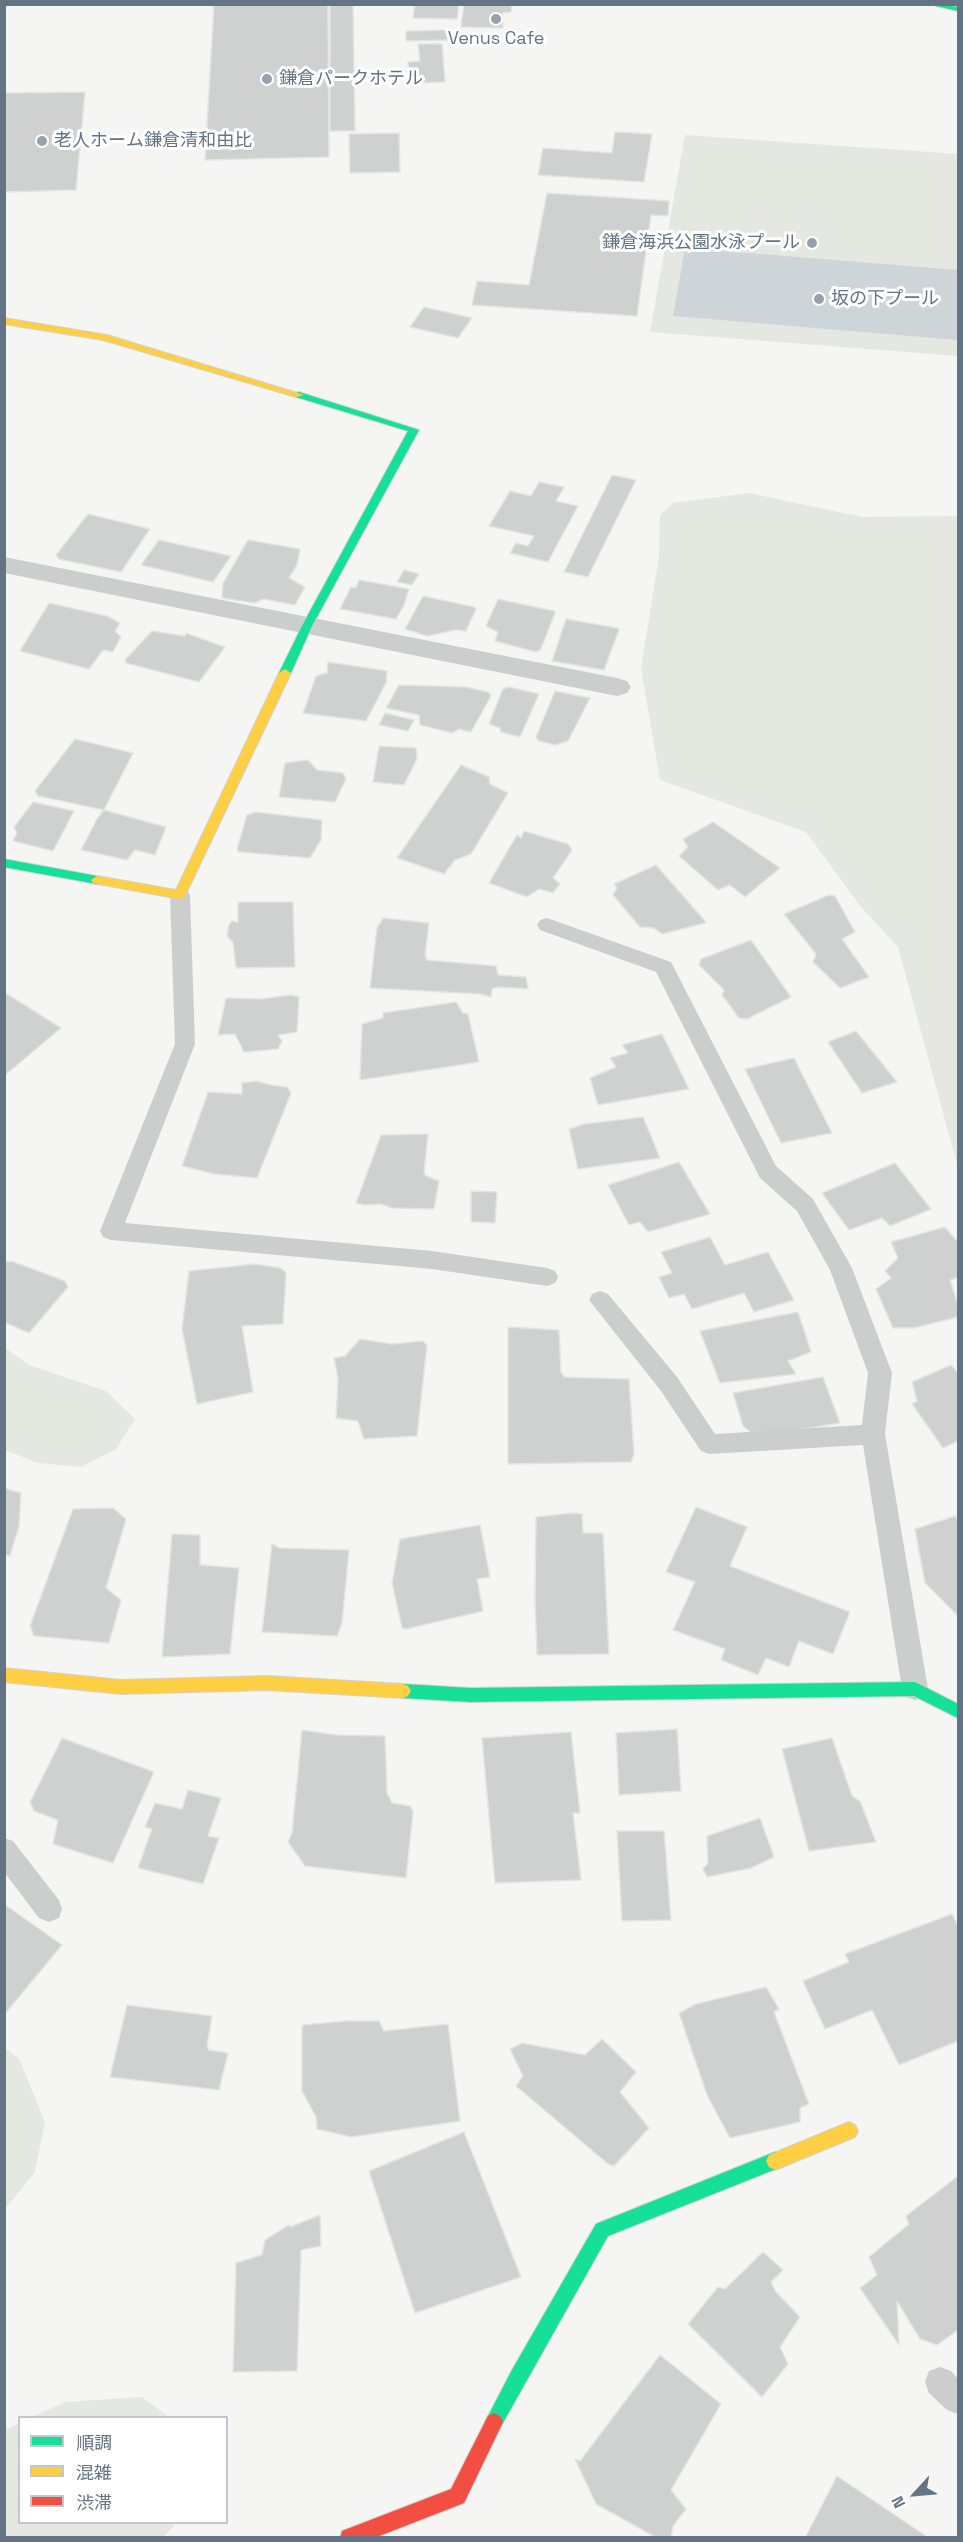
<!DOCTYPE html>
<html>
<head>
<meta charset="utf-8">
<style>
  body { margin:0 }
  #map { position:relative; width:963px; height:2542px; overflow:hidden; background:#f5f5f3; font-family:"Space Grotesk","Noto Sans JP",sans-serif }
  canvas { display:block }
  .frame { position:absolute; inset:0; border:6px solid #647484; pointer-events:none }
  .legend { position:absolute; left:18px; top:2416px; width:210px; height:108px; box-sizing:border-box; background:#fff; border:2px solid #c1c7ce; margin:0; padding:8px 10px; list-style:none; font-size:18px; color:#647484 }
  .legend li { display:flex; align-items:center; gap:12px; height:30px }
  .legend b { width:30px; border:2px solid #c1c7ce }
  .north { position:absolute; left:885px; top:2464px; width:60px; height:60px; -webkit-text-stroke:4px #fff; paint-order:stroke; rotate:244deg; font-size:16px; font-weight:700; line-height:24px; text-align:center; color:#647484 }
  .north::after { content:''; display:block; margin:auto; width:21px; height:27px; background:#647484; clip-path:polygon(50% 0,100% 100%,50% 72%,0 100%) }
</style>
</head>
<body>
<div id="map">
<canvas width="963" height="2542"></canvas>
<div class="frame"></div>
<ul class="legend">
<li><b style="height:8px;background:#16e098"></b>順調</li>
<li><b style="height:8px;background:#ffcf43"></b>混雑</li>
<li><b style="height:8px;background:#f24e42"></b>渋滞</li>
</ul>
<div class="north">N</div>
</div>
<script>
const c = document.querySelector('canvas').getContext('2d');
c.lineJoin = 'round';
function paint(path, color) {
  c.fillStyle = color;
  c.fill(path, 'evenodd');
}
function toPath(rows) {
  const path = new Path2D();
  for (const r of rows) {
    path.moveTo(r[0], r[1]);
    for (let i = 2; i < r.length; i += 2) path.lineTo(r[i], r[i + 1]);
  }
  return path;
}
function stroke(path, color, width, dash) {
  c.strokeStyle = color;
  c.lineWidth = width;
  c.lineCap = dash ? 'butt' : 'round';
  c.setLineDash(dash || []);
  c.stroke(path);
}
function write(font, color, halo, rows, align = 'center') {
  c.font = font + ' "Space Grotesk","Noto Sans JP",sans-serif';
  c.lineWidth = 6;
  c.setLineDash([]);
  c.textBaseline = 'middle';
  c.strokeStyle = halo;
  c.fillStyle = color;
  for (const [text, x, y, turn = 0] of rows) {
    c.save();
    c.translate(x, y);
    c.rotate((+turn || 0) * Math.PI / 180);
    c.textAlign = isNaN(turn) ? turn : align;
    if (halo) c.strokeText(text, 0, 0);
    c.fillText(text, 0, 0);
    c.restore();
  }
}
const green = toPath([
  [685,135,958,154,958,356,650,332],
  [749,493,862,517,958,516,958,1168,898,947,861,907,806,832,660,780,641,668,659,557,660,515,673,503],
  [5,1348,29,1365,106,1391,135,1419,116,1449,81,1467,38,1463,5,1450],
  [5,2048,19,2059,45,2122,35,2172,5,2209],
  [142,2397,169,2417,31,2417,66,2402],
  [19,2423,20,2522,175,2523,173,2527,163,2537,5,2537,5,2430]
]);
const water = toPath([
  [685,248,958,270,958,340,673,316]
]);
const building = toPath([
  [214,4,328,4,329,157,205,160,214,4],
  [330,4,353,4,355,131,330,131,330,4],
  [415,4,459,4,457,19,413,18,415,4],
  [464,4,512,4,511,12,502,13,503,28,461,27,464,4],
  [448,30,449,40,406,41,406,31,448,30],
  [418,44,442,44,445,82,410,83,408,62,420,61,418,44],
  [85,92,76,190,4,192,4,93,85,92],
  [615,132,652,134,644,182,538,175,543,148,612,153,615,132],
  [399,133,400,172,350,173,349,134,399,133],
  [547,193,669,201,668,216,651,215,637,316,472,305,477,281,529,285,547,193],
  [424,307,472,318,458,338,410,327,424,307],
  [612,475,636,480,588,577,564,572,612,475],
  [539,482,564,487,556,501,578,506,548,562,510,553,516,543,528,546,534,536,489,526,510,491,531,496,539,482],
  [88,514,150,529,121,572,59,559,56,555,88,514],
  [159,540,231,556,213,582,141,565,159,540],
  [248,540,300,549,297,565,289,578,305,587,295,605,263,599,255,603,222,598,223,583,248,540],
  [404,570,419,574,412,585,397,582,404,570],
  [359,580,409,589,404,605,396,619,340,609,351,587,356,588,359,580],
  [423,596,474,607,476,609,466,631,455,630,427,636,405,629,423,596],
  [498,599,554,611,555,613,541,649,536,652,495,641,498,632,486,626,498,599],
  [49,603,107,616,120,623,115,631,121,637,113,652,103,650,89,669,20,651,49,603],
  [566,619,617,628,619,630,604,670,552,661,566,619],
  [152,631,185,636,186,633,225,647,199,682,126,663,125,660,152,631],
  [328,662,387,671,386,683,366,721,303,713,316,676,327,673,328,662],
  [399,685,466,687,488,692,491,696,471,732,459,729,452,733,420,725,419,715,386,708,399,685],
  [509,687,539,694,520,737,501,732,500,728,489,724,503,689,509,687],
  [555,691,590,698,568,741,555,745,539,741,536,737,555,691],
  [385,713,414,720,408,731,379,725,385,713],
  [75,739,133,753,104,810,38,796,35,791,75,739],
  [379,746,416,748,417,759,404,785,373,782,379,746],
  [308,760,317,770,343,773,346,779,335,802,279,797,285,763,308,760],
  [461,765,489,777,490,784,508,793,471,854,455,860,444,874,397,858,461,765],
  [33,802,74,811,53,851,13,841,17,833,14,827,33,802],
  [104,810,166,827,155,855,135,850,127,860,81,850,97,819,104,810],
  [256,812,322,820,321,840,310,858,239,852,237,849,247,815,256,812],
  [713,822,780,868,745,897,730,885,718,890,679,856,688,847,683,839,713,822],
  [524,831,568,844,572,850,553,878,560,884,553,893,539,889,527,897,489,883,517,835,521,838,524,831],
  [656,865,706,922,705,923,662,934,654,928,640,927,613,895,617,888,614,884,656,865],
  [829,895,835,896,855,932,842,939,869,977,840,988,813,962,816,954,784,914,829,895],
  [241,902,293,902,295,967,236,968,233,942,227,936,229,925,232,921,238,922,238,903,241,902],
  [383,918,429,923,425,955,427,960,496,966,498,975,526,977,528,989,498,987,492,989,491,997,480,994,370,988,377,928,383,918],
  [751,940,791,997,747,1019,739,1018,722,995,724,990,699,965,701,959,751,940],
  [4,992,61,1028,4,1076,4,992],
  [291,995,299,997,297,1032,278,1035,282,1041,278,1049,244,1052,235,1034,218,1035,226,998,260,999,291,995],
  [456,1002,463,1013,468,1014,479,1062,360,1080,362,1024,383,1018,383,1013,456,1002],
  [856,1031,897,1082,862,1093,828,1042,856,1031],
  [662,1034,689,1089,598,1105,590,1078,616,1067,610,1058,628,1053,622,1045,662,1034],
  [794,1058,832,1133,781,1143,745,1069,794,1058],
  [257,1081,271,1085,287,1087,291,1093,257,1178,214,1174,182,1166,208,1092,242,1094,242,1083,257,1081],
  [643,1117,660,1158,578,1169,569,1129,584,1124,643,1117],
  [428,1134,424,1172,426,1176,439,1181,434,1209,392,1208,381,1204,364,1205,356,1203,381,1135,428,1134],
  [679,1162,710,1214,648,1232,640,1222,629,1225,608,1185,679,1162],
  [895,1163,931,1209,890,1226,882,1218,849,1230,822,1193,895,1163],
  [471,1191,497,1192,495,1223,471,1222,471,1191],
  [945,1227,958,1242,958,1277,950,1280,958,1305,958,1317,914,1328,893,1328,876,1289,891,1278,885,1271,898,1258,891,1242,945,1227],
  [710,1237,725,1265,768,1252,794,1300,754,1312,744,1293,692,1309,684,1294,669,1298,659,1277,672,1273,661,1252,710,1237],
  [11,1261,65,1281,68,1287,29,1333,4,1322,4,1263,11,1261],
  [255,1264,281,1268,286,1273,283,1324,242,1326,253,1392,197,1404,182,1329,189,1271,255,1264],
  [798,1312,811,1352,788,1361,796,1374,720,1383,700,1331,798,1312],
  [508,1327,559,1330,561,1372,564,1377,629,1379,634,1454,631,1462,508,1464,508,1327],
  [360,1339,392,1344,423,1341,427,1345,417,1436,364,1439,358,1421,336,1418,338,1378,334,1358,345,1356,360,1339],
  [951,1365,958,1373,958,1441,943,1448,912,1404,917,1401,912,1382,951,1365],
  [823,1377,840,1423,756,1437,743,1426,733,1393,823,1377],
  [4,1488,21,1493,19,1526,10,1556,4,1554,4,1488],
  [696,1507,747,1527,730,1566,850,1612,833,1654,799,1641,789,1667,766,1658,758,1675,721,1660,725,1649,673,1630,695,1582,666,1572,696,1507],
  [113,1508,126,1519,106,1588,121,1600,109,1643,34,1636,30,1626,73,1509,113,1508],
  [572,1513,582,1514,583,1533,603,1533,609,1654,537,1655,535,1599,536,1517,572,1513],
  [955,1516,958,1520,958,1616,925,1583,915,1529,955,1516],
  [480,1525,490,1577,477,1579,483,1611,406,1629,402,1628,392,1583,400,1539,480,1525],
  [172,1534,200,1535,200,1565,239,1568,230,1654,162,1657,172,1534],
  [272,1544,280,1548,349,1550,342,1623,337,1636,262,1632,272,1544],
  [677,1729,681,1791,619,1795,616,1733,677,1729],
  [302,1730,336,1735,385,1736,387,1793,392,1803,410,1806,413,1812,406,1878,305,1866,288,1842,292,1833,302,1730],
  [571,1732,580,1813,573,1813,581,1880,495,1883,482,1738,571,1732],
  [62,1738,154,1772,113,1863,53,1844,58,1820,34,1811,30,1802,62,1738],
  [832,1738,852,1796,860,1801,876,1842,809,1851,782,1749,832,1738],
  [188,1790,221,1798,208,1836,219,1838,203,1884,138,1868,152,1829,145,1827,155,1803,182,1809,188,1790],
  [760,1818,774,1857,751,1868,707,1877,703,1869,708,1863,707,1836,760,1818],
  [617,1831,664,1831,671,1920,622,1921,617,1831],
  [4,1904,62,1945,4,2015,4,1904],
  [952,1914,958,1926,958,2041,899,2065,872,2010,825,2029,803,1981,849,1962,845,1954,952,1914],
  [766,1987,779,2009,774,2012,809,2104,800,2108,800,2122,730,2138,707,2095,679,2013,696,2004,766,1987],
  [127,2005,212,2016,207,2046,209,2050,228,2053,219,2090,110,2077,127,2005],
  [346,2021,379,2021,384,2031,448,2024,460,2121,351,2137,317,2129,316,2117,302,2091,302,2028,303,2025,346,2021],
  [602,2039,636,2072,620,2092,649,2128,614,2166,608,2164,516,2086,523,2076,510,2049,522,2043,585,2055,602,2039],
  [464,2132,521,2277,415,2313,369,2171,464,2132],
  [958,2176,958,2330,937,2345,920,2339,897,2301,899,2345,860,2288,877,2275,869,2257,909,2224,906,2216,958,2176],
  [320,2215,321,2246,301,2250,297,2371,233,2372,236,2263,262,2255,265,2240,289,2225,290,2227,320,2215],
  [763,2252,783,2270,771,2282,776,2292,800,2317,780,2347,788,2364,762,2397,688,2324,718,2287,725,2289,763,2252],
  [660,2355,721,2404,671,2490,686,2509,673,2526,671,2538,657,2538,596,2504,575,2459,580,2461,660,2355],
  [837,2476,929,2538,805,2538,837,2476]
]);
const lane = toPath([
  [180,888,187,890,190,895,195,1044,125,1223,432,1251,547,1268,555,1271,558,1277,555,1283,547,1286,432,1269,111,1240,103,1237,100,1231,175,1044,170,895,173,890,180,888],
  [547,918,671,962,776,1166,813,1199,852,1268,892,1373,885,1434,928,1689,924,1697,915,1700,906,1697,902,1689,863,1445,709,1454,701,1451,661,1391,589,1300,592,1294,600,1291,608,1294,677,1377,715,1434,862,1425,868,1373,830,1270,797,1211,760,1178,656,972,540,930,537,925,540,920,547,918],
  [4,1838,13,1841,59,1900,62,1909,59,1918,49,1922,39,1918,4,1872,4,1838],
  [940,2367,951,2371,958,2379,958,2414,947,2410,929,2393,925,2382,929,2371,940,2367]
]);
const street = toPath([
  [4,557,617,678,627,681,631,687,627,693,617,696,4,573,4,557]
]);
const fast = toPath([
  [935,4,958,7,958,11,936,6,935,4],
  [299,392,419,430,312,626,291,673,285,677,279,673,302,626,408,431,296,397,296,393,299,392],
  [4,859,97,876,103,880,97,884,4,867,4,859],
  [915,1682,958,1704,958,1718,914,1696,470,1702,403,1698,398,1696,395,1691,398,1686,403,1684,470,1688,915,1682],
  [775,2152,781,2155,784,2161,781,2167,608,2236,500,2428,494,2431,488,2428,485,2422,512,2370,596,2224,775,2152]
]);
const slow = toPath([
  [4,318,107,335,304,395,296,397,103,340,4,324,4,318],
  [285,669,291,673,184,898,180,899,93,883,91,880,97,876,176,890,279,673,285,669],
  [4,1668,121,1680,267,1676,403,1684,408,1686,411,1691,408,1696,403,1698,267,1690,121,1694,4,1682,4,1668],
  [849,2122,855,2125,858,2131,855,2137,775,2170,769,2167,766,2161,769,2155,849,2122]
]);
const jam = toPath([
  [494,2413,500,2416,503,2422,464,2503,374,2538,340,2538,342,2531,451,2489,488,2416,494,2413]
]);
const markers = [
  [496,19,6,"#97a1ab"],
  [267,79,6,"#97a1ab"],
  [42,141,6,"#97a1ab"],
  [812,243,6,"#97a1ab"],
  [819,299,6,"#97a1ab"]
];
const farPoinames = [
  ["Venus Cafe",496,39,"center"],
  ["鎌倉パークホテル",279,79],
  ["老人ホーム鎌倉清和由比",54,141],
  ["鎌倉海浜公園水泳プール",800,243,"right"],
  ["坂の下プール",831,299]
];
paint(green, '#e4e8e1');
paint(water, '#cdd5d8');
paint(building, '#cfd0d0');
stroke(building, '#e4e4e3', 1.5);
stroke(fast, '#d1d3d3', 2);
stroke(slow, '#d1d3d3', 2);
stroke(jam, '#d1d3d3', 2);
paint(lane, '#cccece');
paint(street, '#cccece');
paint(fast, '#16e098');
paint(slow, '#ffcf43');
paint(jam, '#f24e42');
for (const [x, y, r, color] of markers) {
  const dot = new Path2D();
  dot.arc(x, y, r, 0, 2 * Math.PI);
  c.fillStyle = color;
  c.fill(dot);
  stroke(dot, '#fff', 2);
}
write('18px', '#647484', '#fff', farPoinames, 'left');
</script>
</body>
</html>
